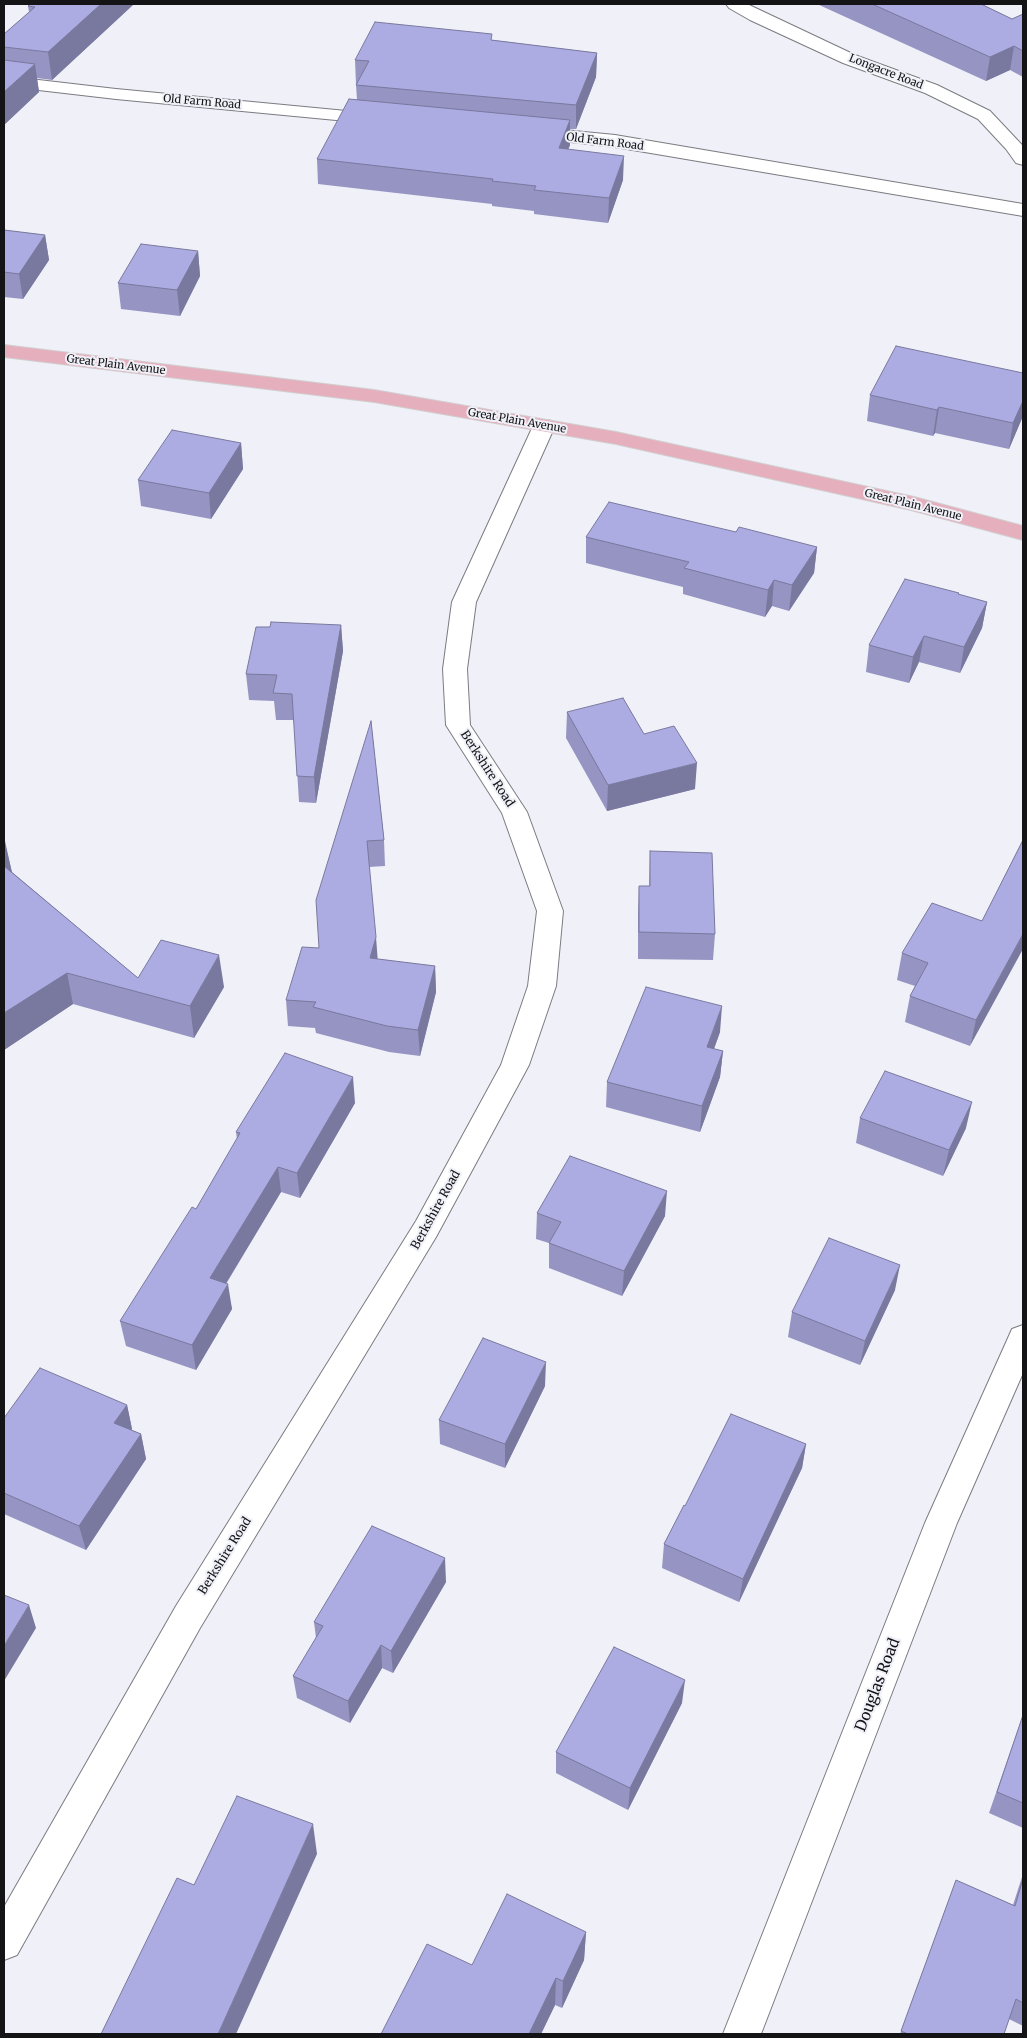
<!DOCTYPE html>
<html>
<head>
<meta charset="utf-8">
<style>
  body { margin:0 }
  #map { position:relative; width:1027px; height:2038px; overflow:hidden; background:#f0f0f8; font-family:Merriweather,serif }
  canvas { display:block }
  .frame { position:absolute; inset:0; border:5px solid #141416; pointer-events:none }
</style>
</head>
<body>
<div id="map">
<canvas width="1027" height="2038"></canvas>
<div class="frame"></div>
</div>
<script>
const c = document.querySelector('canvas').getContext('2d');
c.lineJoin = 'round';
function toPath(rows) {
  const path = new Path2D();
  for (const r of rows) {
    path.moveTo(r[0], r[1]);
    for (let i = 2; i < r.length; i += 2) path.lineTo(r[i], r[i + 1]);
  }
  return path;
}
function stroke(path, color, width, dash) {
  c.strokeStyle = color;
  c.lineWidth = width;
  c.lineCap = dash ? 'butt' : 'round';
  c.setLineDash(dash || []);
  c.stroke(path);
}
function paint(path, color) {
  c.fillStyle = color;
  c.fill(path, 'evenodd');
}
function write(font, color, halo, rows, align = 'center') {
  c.font = font + ' Merriweather,serif';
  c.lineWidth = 4;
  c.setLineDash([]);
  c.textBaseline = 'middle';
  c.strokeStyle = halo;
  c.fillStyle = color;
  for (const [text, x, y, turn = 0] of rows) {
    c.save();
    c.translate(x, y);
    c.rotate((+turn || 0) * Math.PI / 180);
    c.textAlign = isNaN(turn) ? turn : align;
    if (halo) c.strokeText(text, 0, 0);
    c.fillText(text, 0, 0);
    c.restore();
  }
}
const minor = toPath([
  [726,4,747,4,855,55,937,85,990,111,1023,146,1023,165,1016,163,1006,149,978,119,925,93,843,63,750,20,729,8,726,4],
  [4,76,116,89,378,114,384,115,387,119,384,123,378,124,116,99,4,86,4,76],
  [533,127,615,135,1023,204,1023,216,615,147,527,137,524,133,527,129,533,127],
  [544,420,552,421,555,426,476,602,467,669,470,725,527,812,563,911,556,986,529,1065,436,1237,200,1628,17,1955,4,1960,4,1907,176,1606,416,1221,501,1065,528,986,537,911,502,813,446,725,443,669,452,602,533,426,536,421,544,420],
  [1023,1325,1023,1373,957,1523,761,2034,723,2034,925,1523,1008,1338,1012,1329,1023,1325]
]);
const major = toPath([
  [4,345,374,390,616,432,914,497,1023,526,1023,540,911,510,616,444,374,402,4,357,4,345]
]);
const wall = toPath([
  [31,4,134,4,52,80,37,78,39,92,4,125,4,34,29,12,28,6],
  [817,4,981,4,1012,19,1023,14,1023,77,1010,70,986,81],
  [492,40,597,53,596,77,576,129,570,129,570,145,568,149,623,180,608,223,534,214,534,211,492,206,492,204,318,184,317,159,357,100,356,85,357,84,356,84,355,60],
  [4,230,45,235,49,260,23,299,4,297],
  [198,251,200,276,180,316,121,309,118,283],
  [1023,373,1023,416,1009,449,935,433,933,436,867,421,870,395],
  [241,443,243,469,211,519,141,506,138,480],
  [736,532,817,547,814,573,789,611,772,606,765,617,683,594,683,587,586,563,586,537],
  [959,593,958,595,987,602,982,628,960,673,919,662,909,683,866,672,869,645],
  [341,625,343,651,316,803,299,802,294,720,276,720,274,701,249,700,246,674,270,627],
  [567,712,644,734,695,789,607,811,566,738],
  [371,721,384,840,385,866,369,867,377,959,435,966,436,992,420,1056,389,1052,316,1033,315,1028,288,1026,286,1000,319,948],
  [4,840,12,872,138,978,224,987,194,1038,73,1004,4,1050],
  [1023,840,970,1046,905,1022,910,996,915,986,897,980,902,953,982,921],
  [650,851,715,934,713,960,638,959,638,912,639,886,649,886],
  [720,1032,714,1049,723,1051,720,1077,700,1132,606,1107,607,1082],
  [355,1103,300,1198,281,1192,226,1284,232,1309,196,1370,126,1346,120,1321,196,1209,237,1139,236,1132],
  [860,1118,966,1128,943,1176,856,1143],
  [537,1213,665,1216,622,1296,549,1268,549,1243,536,1239],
  [895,1290,860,1365,788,1337,792,1312],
  [545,1386,505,1468,440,1444,439,1420],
  [127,1405,132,1429,131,1430,141,1434,146,1459,86,1550,4,1514,4,1418],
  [806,1444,802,1468,739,1602,662,1568,664,1544,685,1506],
  [446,1582,393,1673,382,1668,350,1723,297,1698,293,1676,316,1638,314,1622],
  [682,1703,628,1810,556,1773,556,1752],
  [1023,1715,1023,1828,989,1813],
  [1023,1874,1023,2026,1009,2019,1004,2034,900,2034,956,1880,1013,1905],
  [586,1932,584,1960,562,2008,555,2005,541,2034,381,2034]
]);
const shadedWall = toPath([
  [101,4,134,4,52,80,48,52],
  [1014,46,1010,70,986,81,990,57],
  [597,53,596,77,576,129,576,105],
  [35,64,39,92,4,125,4,92],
  [570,120,570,145,559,172,559,148],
  [624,156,623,180,608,223,609,198],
  [45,235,49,260,23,299,19,274],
  [198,251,200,276,180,316,177,290],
  [1023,401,1023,416,1009,449,1013,423],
  [939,407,935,433,933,436,937,410],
  [241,443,243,469,211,519,209,493],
  [817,547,814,573,789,611,792,585],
  [774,580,772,606,765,617,768,590],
  [987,602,982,628,960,673,964,647],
  [341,625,343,651,316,803,314,777],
  [924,636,919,662,909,683,913,657],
  [697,763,695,789,607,811,608,785],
  [4,841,5,841,12,873,4,877],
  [1023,934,1023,949,970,1046,976,1020],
  [376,937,378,963,370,958],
  [219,955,224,987,194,1038,190,1006],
  [435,966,436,992,420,1056,418,1030],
  [67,973,73,1004,4,1050,4,1013],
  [722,1006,720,1032,705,1073,707,1047],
  [723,1051,720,1077,700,1132,702,1106],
  [353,1077,355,1103,300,1198,297,1173],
  [972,1102,966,1128,943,1176,949,1150],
  [278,1167,281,1192,214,1303,210,1278],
  [667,1191,665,1216,622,1296,624,1271],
  [900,1265,895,1290,860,1365,865,1341],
  [228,1284,232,1309,196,1370,192,1345],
  [546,1362,545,1386,505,1468,505,1444],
  [127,1405,132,1429,119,1447,114,1423],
  [141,1434,146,1459,86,1550,79,1526],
  [806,1444,802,1468,739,1602,743,1579],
  [445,1558,446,1582,393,1673,391,1651],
  [29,1605,36,1628,4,1681,4,1646],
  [381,1645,382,1668,350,1723,348,1701],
  [685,1680,682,1703,628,1810,630,1788],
  [313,1824,317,1854,236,2034,218,2034],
  [586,1932,584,1960,562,2008,563,1981],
  [556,1978,555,2005,541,2034,529,2034]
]);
const building = toPath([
  [31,4,101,4,48,52,4,47,4,34,35,7,28,6,31,4],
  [872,4,981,4,1012,19,1023,14,1023,51,1014,46,990,57,872,4],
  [375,22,492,34,491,40,597,53,576,105,356,85,369,61,355,60,375,22],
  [4,60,35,64,4,92,4,60],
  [349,99,570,120,559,148,624,156,609,198,534,190,536,186,492,181,493,179,317,159,349,99],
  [4,230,45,235,19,274,4,272,4,230],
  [141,244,198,251,177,290,118,283,141,244],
  [896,346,1023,373,1023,401,1013,423,939,407,937,410,870,395,896,346],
  [172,430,241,443,209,493,138,480,172,430],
  [609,502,736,532,739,527,817,547,792,585,774,580,768,590,684,568,689,562,586,537,609,502],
  [905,579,959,593,958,594,987,602,964,647,924,636,913,657,869,645,905,579],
  [271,622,341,625,314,777,297,776,292,694,273,693,277,675,246,674,256,627,270,627,271,622],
  [623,698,644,734,674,726,697,763,608,785,567,712,623,698],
  [371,721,384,840,367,841,376,937,370,958,435,966,418,1030,387,1026,313,1007,316,1002,286,1000,302,947,319,948,316,900,371,721],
  [1023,840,1023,934,976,1020,910,996,928,963,902,953,932,903,982,921,1023,840],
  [650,851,712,853,715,934,639,932,639,886,650,886,650,851],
  [4,866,138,978,161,940,219,955,190,1006,67,973,4,1013,4,866],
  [646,987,722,1006,707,1047,723,1051,702,1106,607,1082,646,987],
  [285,1053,353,1077,297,1173,278,1167,210,1278,228,1284,192,1345,120,1321,192,1207,196,1209,240,1133,236,1132,285,1053],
  [885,1071,972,1102,949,1150,860,1118,885,1071],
  [570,1156,667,1191,624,1271,549,1243,561,1222,537,1213,570,1156],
  [829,1238,900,1265,865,1341,792,1312,829,1238],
  [483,1338,546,1362,505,1444,439,1420,483,1338],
  [40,1368,127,1405,114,1423,141,1434,79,1526,4,1493,4,1418,40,1368],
  [731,1414,806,1444,743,1579,664,1544,684,1505,685,1506,731,1414],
  [372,1526,445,1558,391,1651,381,1645,348,1701,293,1676,323,1626,314,1622,372,1526],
  [4,1595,29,1605,4,1646,4,1595],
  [614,1647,685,1680,630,1788,556,1752,614,1647],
  [1023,1715,1023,1803,997,1792,1023,1715],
  [237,1796,313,1824,218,2034,101,2034,177,1878,194,1885,237,1796],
  [1023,1879,1023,2003,1016,1999,1004,2034,908,2034,901,2031,956,1880,1015,1906,1023,1879],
  [507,1894,586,1932,563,1981,556,1978,529,2034,381,2034,427,1944,472,1965,507,1894]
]);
const farStreetnames = [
  ["Longacre Road",886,72,21],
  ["Old Farm Road",202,102,5],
  ["Old Farm Road",605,142,7],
  ["Great Plain Avenue",116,365,7],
  ["Great Plain Avenue",517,421,10],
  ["Great Plain Avenue",913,505,14]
];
const streetNames = [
  ["Berkshire Road",487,769,57],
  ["Berkshire Road",436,1210,-61],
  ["Berkshire Road",225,1556,-58]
];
const nearStreetnames = [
  ["Douglas Road",878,1685,-69]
];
stroke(minor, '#7b7b82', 2);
stroke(major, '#d0d0d0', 2);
paint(minor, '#fff');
paint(major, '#e6afbe');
paint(wall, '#9594c2');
paint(shadedWall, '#79789e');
paint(building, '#adace2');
stroke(building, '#79789e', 1);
write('11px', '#141416', '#f0f0f8', farStreetnames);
write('12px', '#141416', '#f0f0f8', streetNames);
write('15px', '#141416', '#f0f0f8', nearStreetnames);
</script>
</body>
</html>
